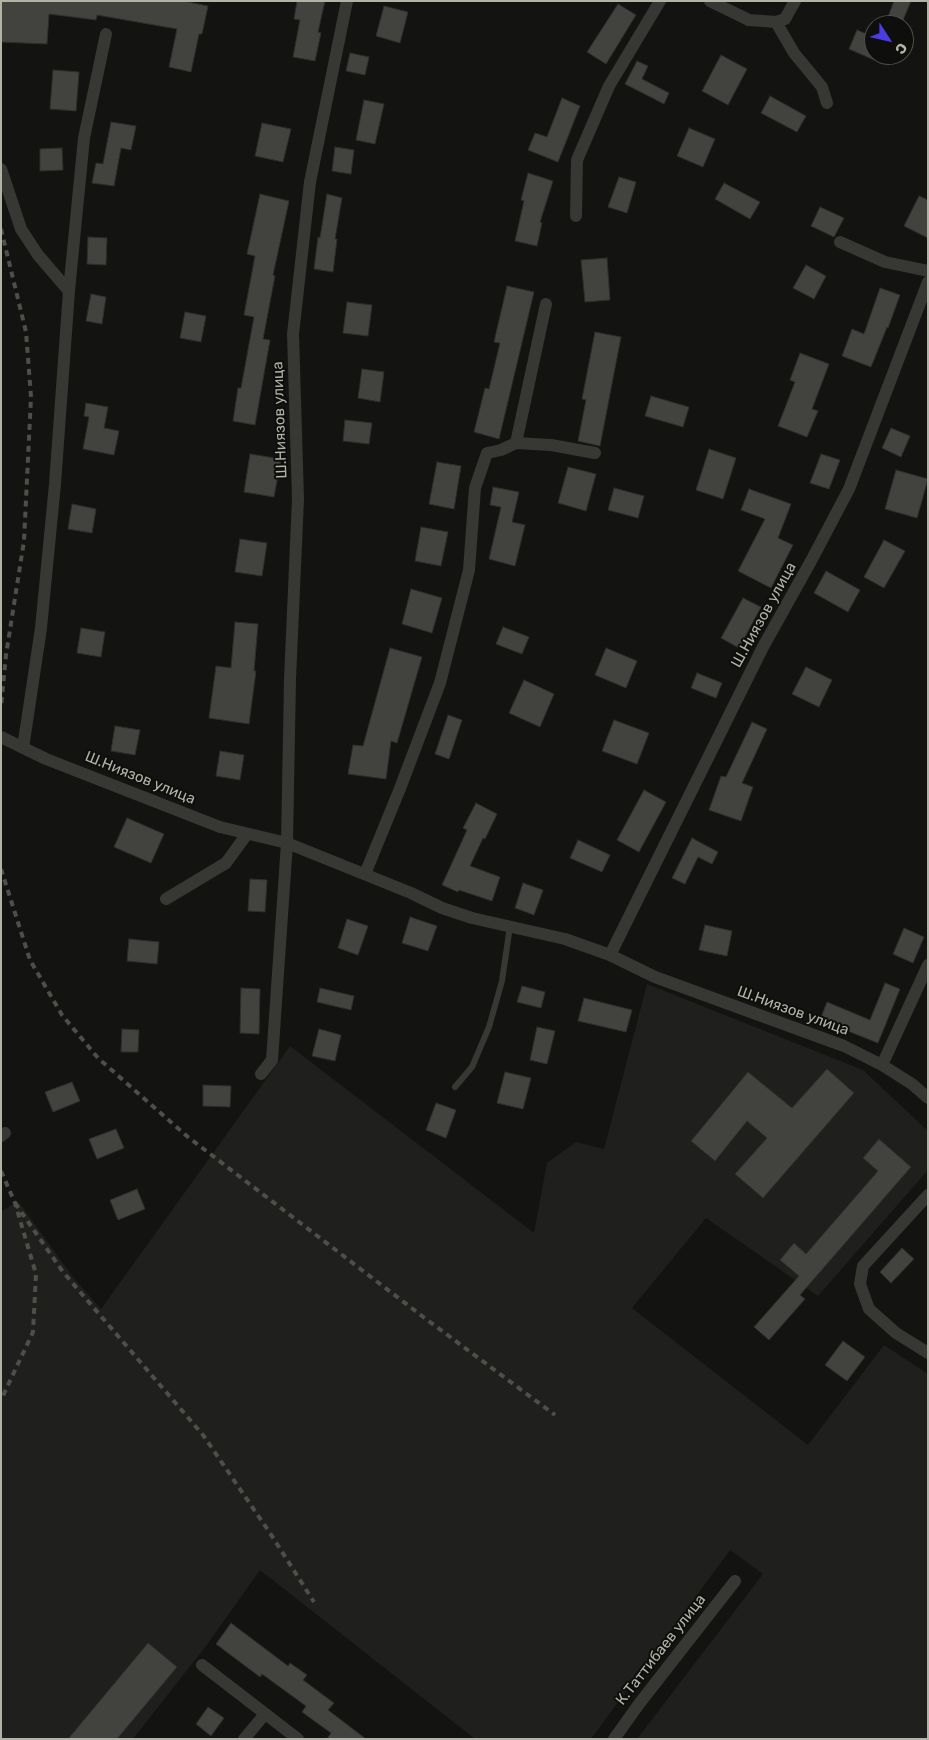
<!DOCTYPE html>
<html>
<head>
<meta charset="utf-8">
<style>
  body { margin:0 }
  #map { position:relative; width:929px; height:1740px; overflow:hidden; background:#131312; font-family:Rubik,sans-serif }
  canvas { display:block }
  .frame { position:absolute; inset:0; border:2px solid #b1b3a5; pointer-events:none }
  .north { position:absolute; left:864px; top:15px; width:50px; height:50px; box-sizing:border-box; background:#0e0e0d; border:1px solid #4f504a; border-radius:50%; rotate:125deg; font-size:14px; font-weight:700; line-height:20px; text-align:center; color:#b1b3a5 }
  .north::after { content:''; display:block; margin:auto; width:18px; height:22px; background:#4b3ee0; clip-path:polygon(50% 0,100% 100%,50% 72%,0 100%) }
</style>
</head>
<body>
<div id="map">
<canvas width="929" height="1740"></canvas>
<div class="frame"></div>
<div class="north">С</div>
</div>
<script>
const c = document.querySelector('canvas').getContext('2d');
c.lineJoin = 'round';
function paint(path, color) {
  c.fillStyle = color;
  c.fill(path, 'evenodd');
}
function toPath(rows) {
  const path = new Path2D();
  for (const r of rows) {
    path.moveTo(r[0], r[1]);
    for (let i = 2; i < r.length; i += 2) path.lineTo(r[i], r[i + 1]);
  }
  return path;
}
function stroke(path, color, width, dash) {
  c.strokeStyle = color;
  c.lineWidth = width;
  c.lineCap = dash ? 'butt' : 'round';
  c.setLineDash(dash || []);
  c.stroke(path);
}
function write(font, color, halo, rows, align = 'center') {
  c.font = font + ' Rubik,sans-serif';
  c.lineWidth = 4;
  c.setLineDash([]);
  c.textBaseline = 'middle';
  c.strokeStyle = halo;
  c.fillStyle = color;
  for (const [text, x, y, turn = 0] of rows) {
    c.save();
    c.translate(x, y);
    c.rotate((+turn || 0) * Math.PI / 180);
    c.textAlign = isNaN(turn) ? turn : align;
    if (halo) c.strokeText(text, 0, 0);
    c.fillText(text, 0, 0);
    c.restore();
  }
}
const built = toPath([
  [647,984,863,1070,928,1131,928,1170,818,1296,706,1218,632,1308,808,1445,884,1345,928,1374,928,1739,637,1739,763,1574,730,1550,591,1739,475,1739,260,1570,206,1646,133,1739,1,1739,2,1211,18,1201,72,1276,101,1309,290,1046,534,1233,547,1163,576,1142,604,1149]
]);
const building = toPath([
  [1,1,183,1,208,6,202,34,199,34,191,72,169,67,177,29,97,15,96,20,49,14,47,44,1,42,1,1],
  [297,1,325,1,318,32,321,33,315,61,293,57,300,20,294,19,297,1],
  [894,1,911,1,901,25,885,25,894,1],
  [618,4,636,15,606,64,587,52,618,4],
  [384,6,408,12,400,43,376,36,384,6],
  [857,30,874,37,874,60,849,49,857,30],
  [350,53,369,57,365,75,346,71,350,53],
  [721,55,747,69,728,105,702,91,721,55],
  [637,61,648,66,642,79,669,93,664,104,625,84,637,61],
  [53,70,79,72,76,111,50,109,53,70],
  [770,96,806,116,797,132,761,113,770,96],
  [562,98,580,106,558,162,528,150,535,133,547,137,562,98],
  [364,100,384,104,375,144,356,140,364,100],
  [111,122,136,126,131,150,121,148,114,186,92,183,96,163,103,164,111,122],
  [262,123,291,129,283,162,255,156,262,123],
  [689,128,715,139,703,167,677,156,689,128],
  [335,147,354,150,351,174,332,171,335,147],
  [62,148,63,170,40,171,40,149,62,148],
  [528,173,553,181,540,222,542,223,537,246,515,241,524,201,521,200,528,173],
  [619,177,636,182,627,213,608,207,619,177],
  [724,183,760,202,750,219,715,199,724,183],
  [260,194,289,201,273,275,275,276,263,339,270,340,255,425,233,421,238,388,241,388,254,317,244,315,255,256,247,254,260,194],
  [327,194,342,198,335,239,337,239,333,272,314,269,318,237,320,238,327,194],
  [919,196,928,200,928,238,904,226,919,196],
  [820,207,844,218,834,237,811,226,820,207],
  [88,237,107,238,106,265,87,264,88,237],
  [607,258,610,300,585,302,581,260,607,258],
  [806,265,826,276,814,299,793,288,806,265],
  [507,286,534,292,499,439,474,432,485,388,489,389,500,343,494,342,507,286],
  [880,288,900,295,888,328,887,327,871,367,842,356,852,329,864,334,880,288],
  [91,294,106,297,102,324,86,321,91,294],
  [347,302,372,305,368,336,343,333,347,302],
  [185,312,206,316,201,342,180,338,185,312],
  [595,332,621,337,600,446,578,441,586,400,582,399,595,332],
  [800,353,829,364,812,409,818,411,807,437,778,426,795,382,790,380,800,353],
  [362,369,384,372,380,402,358,398,362,369],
  [651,396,689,407,683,427,645,416,651,396],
  [86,403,108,407,104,428,119,431,114,455,83,449,89,417,84,416,86,403],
  [345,420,372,423,369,444,343,441,345,420],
  [891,428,910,436,901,457,882,448,891,428],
  [709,449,736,458,723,499,696,490,709,449],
  [250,454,281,459,274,497,244,492,250,454],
  [821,454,840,460,829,489,810,483,821,454],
  [437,462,461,466,454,509,429,504,437,462],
  [568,467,596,474,586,511,558,503,568,467],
  [896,470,928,479,917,518,885,509,896,470],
  [493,487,519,492,512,522,525,525,515,566,489,559,501,507,490,505,493,487],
  [614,488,644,496,638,518,608,510,614,488],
  [749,489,791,504,778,538,793,545,771,588,738,571,765,519,741,510,749,489],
  [72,504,96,509,92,533,68,529,72,504],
  [421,527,448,532,441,566,415,561,421,527],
  [240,539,267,543,262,576,235,572,240,539],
  [884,540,905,551,884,588,864,577,884,540],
  [826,571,860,590,848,612,814,593,826,571],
  [411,589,442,598,432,633,402,624,411,589],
  [743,598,761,607,739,648,721,638,743,598],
  [235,622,258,624,254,671,256,671,249,724,209,718,216,666,231,668,235,622],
  [503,627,529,637,522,654,496,644,503,627],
  [81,628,105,632,101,657,77,653,81,628],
  [390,648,422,657,397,743,391,741,386,779,348,774,353,745,363,746,390,648],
  [606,648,637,661,626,688,595,675,606,648],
  [806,667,832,680,819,707,792,694,806,667],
  [697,673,722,683,716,698,691,688,697,673],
  [524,680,554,694,540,727,509,713,524,680],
  [448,715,462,720,449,759,435,754,448,715],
  [614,720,649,733,637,764,602,751,614,720],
  [752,722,767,729,742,783,753,787,741,821,709,810,721,776,726,777,752,722],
  [115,726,140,730,135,755,111,751,115,726],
  [220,751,244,755,240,780,216,776,220,751],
  [644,790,666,802,639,852,617,840,644,790],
  [476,803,497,814,485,839,483,838,470,866,500,877,492,901,459,890,458,892,442,885,467,830,463,828,476,803],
  [127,818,164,834,151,863,114,847,127,818],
  [692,838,718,852,712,864,698,857,685,884,672,878,692,838],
  [578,840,610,855,602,872,570,858,578,840],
  [250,879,267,880,265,912,248,911,250,879],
  [523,883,543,890,534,915,515,908,523,883],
  [410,917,437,926,428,951,402,943,410,917],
  [347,919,368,926,358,955,338,948,347,919],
  [705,925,732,931,727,956,699,950,705,925],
  [904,928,924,937,913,963,893,954,904,928],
  [129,939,159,942,157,964,127,961,129,939],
  [885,983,900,989,878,1043,820,1020,827,1002,870,1020,885,983],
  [522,986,545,992,541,1008,517,1002,522,986],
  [241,988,260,989,259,1034,240,1033,241,988],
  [320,988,354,996,351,1010,317,1002,320,988],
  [584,998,632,1010,626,1032,578,1021,584,998],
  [537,1027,555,1031,547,1064,530,1060,537,1027],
  [122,1029,139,1030,138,1052,121,1052,122,1029],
  [319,1029,341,1035,335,1061,312,1056,319,1029],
  [827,1069,854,1093,763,1198,735,1174,767,1138,747,1121,715,1161,691,1141,748,1072,792,1108,827,1069],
  [505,1072,531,1078,523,1109,497,1103,505,1072],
  [72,1082,80,1101,53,1112,45,1092,72,1082],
  [203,1085,231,1086,230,1107,203,1106,203,1085],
  [436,1103,456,1110,446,1138,426,1130,436,1103],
  [116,1129,124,1148,97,1159,89,1139,116,1129],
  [879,1139,911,1167,800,1295,805,1299,769,1340,754,1327,799,1276,780,1260,794,1243,806,1254,878,1171,863,1158,879,1139],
  [137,1189,145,1209,118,1220,110,1200,137,1189],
  [902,1248,914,1259,891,1283,880,1272,902,1248],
  [843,1341,865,1357,847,1381,825,1365,843,1341],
  [231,1623,288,1666,290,1663,307,1675,303,1680,334,1703,328,1710,366,1739,327,1739,331,1733,302,1712,306,1706,262,1674,260,1677,216,1644,231,1623],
  [148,1643,177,1667,117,1739,68,1739,148,1643],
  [208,1707,224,1718,211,1736,196,1724,208,1707]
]);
const service = toPath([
  [455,1087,472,1067,489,1027,502,981,510,926]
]);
const minor = toPath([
  [710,1,749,20,776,22,785,19,795,1],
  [776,22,794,53,822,87,827,103],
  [1,169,21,229,38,255,69,291],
  [576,216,577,160,609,86,660,1],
  [840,242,885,262,928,271],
  [516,443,551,445,595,453],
  [1,737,46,759,220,827,287,843,411,893,442,908,472,918,565,939,610,955,655,977,844,1046,882,1065,912,1084,928,1098],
  [23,748,41,628,55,484,69,291,84,138,106,34],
  [365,874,399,791,440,683,469,570,475,488,487,453,501,450,516,443,546,304],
  [166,899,226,863,247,834],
  [610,955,763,647,811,561,849,489,928,282],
  [882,1065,928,965],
  [261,1074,272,1060,287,843,290,679,298,499,293,334,310,182,347,1],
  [1,1136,5,1133],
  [928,1195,863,1266,860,1284,869,1309,896,1333,928,1353],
  [202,1665,298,1739],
  [244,1739,265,1714],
  [614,1739,639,1704,735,1581]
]);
const rail = toPath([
  [1,229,26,332,31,397,24,541,6,655,1,707],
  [1,869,30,960,62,1015,98,1058,188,1137,422,1316,555,1415],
  [1,1171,15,1203,36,1274,33,1332,1,1400],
  [15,1203,63,1272,203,1435,270,1533,314,1602]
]);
const streetNames = [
  ["Ш.Ниязов улица",280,420,-92],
  ["Ш.Ниязов улица",764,615,-61],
  ["Ш.Ниязов улица",140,778,22],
  ["Ш.Ниязов улица",793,1011,20],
  ["К.Таттибаев улица",661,1650,-52]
];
paint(built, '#1f201e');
paint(building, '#42433f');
stroke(building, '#2e2f2c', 1);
stroke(service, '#373833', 6);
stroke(minor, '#373833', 12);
stroke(rail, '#4e4f49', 4, [6, 5]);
write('15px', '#b1b3a5', '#0e0e0d', streetNames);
</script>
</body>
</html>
